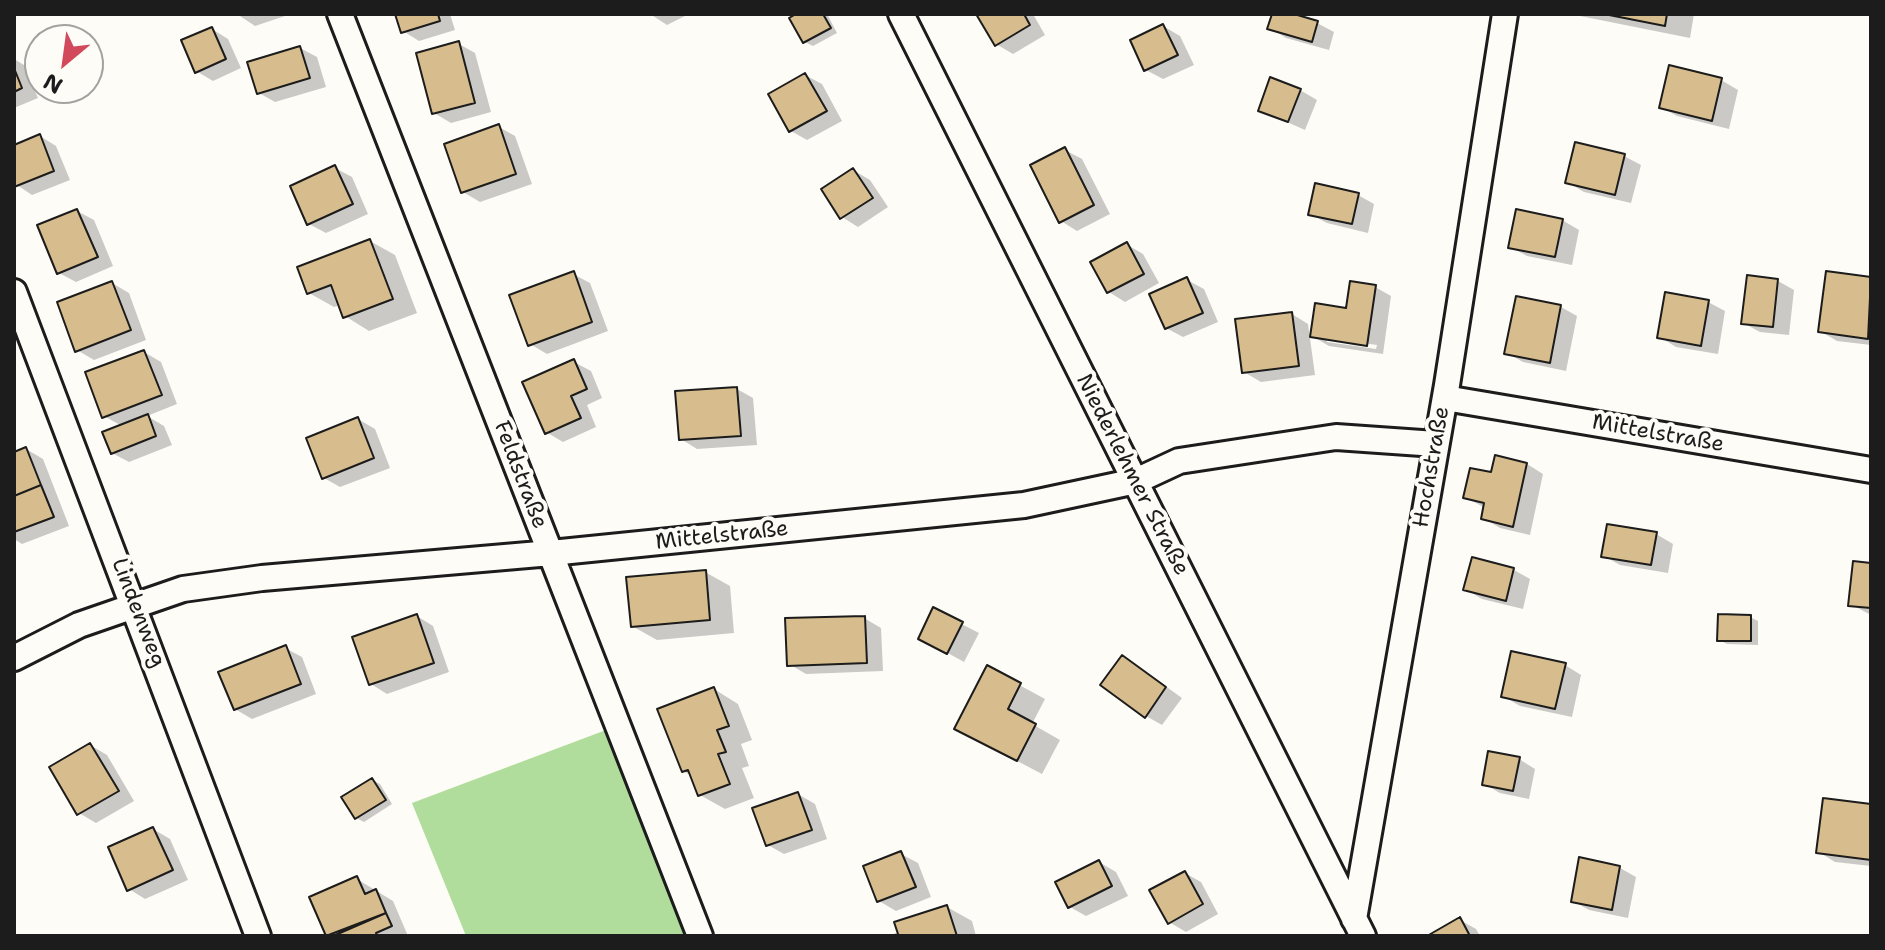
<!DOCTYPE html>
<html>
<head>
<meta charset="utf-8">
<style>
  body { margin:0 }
  #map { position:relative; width:1885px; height:950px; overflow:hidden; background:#fdfcf7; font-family:"Shantell Sans",sans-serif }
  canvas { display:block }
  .frame { position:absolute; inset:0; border:16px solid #1c1c1c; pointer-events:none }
  .north { position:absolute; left:24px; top:24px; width:80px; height:80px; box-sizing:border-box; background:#fdfcf7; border:2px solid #a3a29f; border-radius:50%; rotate:209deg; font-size:22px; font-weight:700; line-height:32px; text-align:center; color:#1c1c1c }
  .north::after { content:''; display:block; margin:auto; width:28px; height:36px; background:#d1495b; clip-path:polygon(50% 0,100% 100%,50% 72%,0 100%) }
</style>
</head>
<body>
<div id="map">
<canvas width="1885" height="950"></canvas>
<div class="frame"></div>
<div class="north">N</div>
</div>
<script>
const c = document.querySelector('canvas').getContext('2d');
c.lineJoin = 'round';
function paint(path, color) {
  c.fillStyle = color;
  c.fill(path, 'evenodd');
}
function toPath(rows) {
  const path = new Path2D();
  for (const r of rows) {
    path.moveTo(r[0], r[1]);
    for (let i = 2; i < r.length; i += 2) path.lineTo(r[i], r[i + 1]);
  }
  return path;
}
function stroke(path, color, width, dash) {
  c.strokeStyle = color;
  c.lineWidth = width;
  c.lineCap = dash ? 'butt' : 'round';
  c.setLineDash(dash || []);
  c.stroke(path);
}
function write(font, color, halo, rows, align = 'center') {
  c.font = font + ' "Shantell Sans",sans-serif';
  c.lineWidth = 8;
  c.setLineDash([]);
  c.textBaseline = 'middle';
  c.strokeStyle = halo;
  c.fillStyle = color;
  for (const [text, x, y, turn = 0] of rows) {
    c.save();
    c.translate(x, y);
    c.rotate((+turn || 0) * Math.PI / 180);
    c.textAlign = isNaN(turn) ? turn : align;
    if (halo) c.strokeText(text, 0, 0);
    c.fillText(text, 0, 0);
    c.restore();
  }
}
const green = toPath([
  [614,727,691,936,466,936,412,803]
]);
const shadow = toPath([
  [237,14,291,14,255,26],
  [397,14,450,14,455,30,419,41,403,31],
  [650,14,689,14,667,25],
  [801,14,827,14,837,33,813,46,805,42],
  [978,14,1033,14,1045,35,1013,54,996,44],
  [1274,14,1317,23,1334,32,1329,50,1286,38,1270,28],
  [1570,14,1694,14,1690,38],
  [1163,26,1180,36,1194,65,1163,79,1146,70],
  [212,29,228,39,241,68,213,81,196,71],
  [459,44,475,53,491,112,451,123,434,113],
  [300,48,317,57,326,87,275,102,259,93],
  [14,59,24,65,38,98,14,108],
  [805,75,822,84,842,121,807,140,791,131],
  [1721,80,1738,90,1729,129,1677,116,1661,107],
  [1300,90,1317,100,1305,130,1260,110],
  [499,127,515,136,532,184,480,202,463,192],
  [40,136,56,146,70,180,32,195,14,183,14,147],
  [1065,150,1082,159,1110,214,1077,231,1061,221],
  [1624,156,1641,165,1631,203,1584,192,1567,182],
  [335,168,352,177,368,214,326,233,309,224],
  [853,170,870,180,888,207,858,227,842,217],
  [1358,195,1374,204,1368,233,1327,223,1310,214],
  [77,211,94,220,113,266,76,282,59,273],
  [1562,220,1579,230,1572,265,1527,256,1510,247],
  [370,241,395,255,417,313,369,331,345,316,340,305,334,307,309,293],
  [1126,244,1143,254,1159,283,1125,302,1109,292],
  [1828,273,1871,279,1871,345,1837,341,1820,331],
  [573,274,590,283,608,331,547,354,530,344],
  [1187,280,1204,289,1218,322,1183,337,1166,328],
  [1778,281,1794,290,1789,335,1760,332,1743,323],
  [112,283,129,293,146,340,94,360,77,350],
  [1375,287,1391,296,1383,354,1329,346,1312,336],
  [1327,338,1377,345,1376,349,1327,342],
  [1708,302,1725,311,1718,354,1676,347,1660,337],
  [1561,307,1577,316,1566,371,1523,362,1507,353],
  [1292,314,1308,324,1315,375,1261,382,1244,372],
  [144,352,161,362,177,404,147,416,164,426,172,445,129,462,112,453,122,426,104,416],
  [574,362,591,371,602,398,587,405,596,427,563,442,546,432],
  [737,389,753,398,757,445,697,449,681,439],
  [358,419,375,429,390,468,340,487,324,478],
  [26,449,43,459,69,526,22,544,14,539,14,454],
  [1527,464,1543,474,1530,535,1500,528,1483,518,1485,508,1465,497,1493,475],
  [1656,534,1673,544,1668,573,1620,565,1604,556],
  [1871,565,1871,615,1850,604],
  [1514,570,1530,579,1523,609,1482,599,1465,589],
  [705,572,730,586,734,633,657,640,632,626],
  [934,610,979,633,964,662,937,647],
  [417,616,433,626,449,672,387,694,371,684],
  [1750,617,1758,621,1758,645,1727,644,1719,640],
  [864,618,881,628,883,671,806,674,789,664],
  [285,648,302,657,316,694,252,719,235,709],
  [1565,665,1581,675,1572,717,1520,706,1503,696],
  [1139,667,1182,698,1162,725,1146,716],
  [988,668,1045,699,1032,724,1060,740,1042,774,981,742],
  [714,689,738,704,752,740,741,744,749,766,742,768,754,798,725,809,700,795,692,776,683,771],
  [90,745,107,755,134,801,96,823,79,813],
  [1519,759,1535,769,1529,799,1500,793,1484,784],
  [372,780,380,784,392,804,364,822,356,818],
  [798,794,815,804,827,839,784,854,768,845],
  [1871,806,1871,866,1835,862,1819,852],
  [153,829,170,839,188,880,145,899,129,889],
  [901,854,918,863,931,897,896,911,879,901],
  [1099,862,1116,872,1128,896,1086,916,1070,907],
  [1620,868,1636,877,1628,918,1589,910,1573,901],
  [1185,873,1201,882,1218,914,1186,932,1169,922],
  [357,879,393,901,408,936,329,936,312,898],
  [947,907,972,921,976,936,898,936],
  [1460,920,1476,929,1480,936,1431,936]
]);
const building = toPath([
  [395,14,438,14,440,21,401,33,395,14],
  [796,14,823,14,831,28,803,43,789,18,796,14],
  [976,14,1024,14,1030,25,995,46,976,14],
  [1272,14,1294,14,1318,21,1312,42,1267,29,1272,14],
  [1604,14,1667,14,1665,26,1604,14],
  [1163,24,1178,55,1144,71,1130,40,1163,24],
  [212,27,226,59,195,73,181,40,212,27],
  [459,41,475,103,432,114,416,53,459,41],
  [300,46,310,78,257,94,247,62,300,46],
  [1669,65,1722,78,1712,121,1659,108,1669,65],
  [14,68,22,88,14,92,14,68],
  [805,73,827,111,789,132,768,94,805,73],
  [1270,77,1301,89,1288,122,1258,111,1270,77],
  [499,124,516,174,461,193,444,144,499,124],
  [40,134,54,171,14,187,14,145,40,134],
  [1575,142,1625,154,1615,195,1565,183,1575,142],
  [1065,147,1094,205,1059,223,1030,165,1065,147],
  [335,165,353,204,307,225,290,186,335,165],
  [853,168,873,198,840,219,821,189,853,168],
  [1315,183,1359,193,1352,224,1308,215,1315,183],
  [77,209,98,257,57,274,37,225,77,209],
  [1516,209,1563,219,1555,257,1508,248,1516,209],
  [370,239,393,299,343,318,331,285,307,294,297,267,370,239],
  [1127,242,1144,274,1107,293,1090,262,1127,242],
  [574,271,592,322,528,346,509,295,574,271],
  [1826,271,1871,277,1868,339,1818,332,1826,271],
  [1747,275,1778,279,1773,327,1741,324,1747,275],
  [1187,277,1203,313,1165,329,1149,294,1187,277],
  [112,281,131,330,75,352,57,302,112,281],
  [1350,281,1376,285,1367,346,1310,337,1315,303,1346,308,1350,281],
  [1665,292,1709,300,1701,346,1657,338,1665,292],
  [1516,296,1561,305,1550,363,1504,354,1516,296],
  [1292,312,1299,366,1242,373,1235,319,1292,312],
  [144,350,162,395,102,418,85,372,144,350],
  [574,359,587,389,571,396,581,418,545,434,522,382,574,359],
  [737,387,741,436,679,440,675,391,737,387],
  [148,414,156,436,111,454,102,432,148,414],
  [358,417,374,458,322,479,306,438,358,417],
  [26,447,41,485,14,496,14,452,26,447],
  [1495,455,1527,463,1513,527,1481,519,1484,503,1463,498,1470,468,1491,472,1495,455],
  [41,485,54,517,14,532,14,496,41,485],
  [1607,524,1657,532,1651,565,1601,557,1607,524],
  [1472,557,1514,568,1506,601,1463,590,1472,557],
  [1853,561,1871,563,1871,608,1848,606,1853,561],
  [706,570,710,620,631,627,626,577,706,570],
  [933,607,963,622,947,654,918,639,933,607],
  [417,614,434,663,369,685,352,637,417,614],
  [1718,614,1751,615,1751,641,1717,641,1718,614],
  [865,616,867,663,787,666,785,618,865,616],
  [286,645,301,684,234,710,218,672,286,645],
  [1511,651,1566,663,1555,709,1501,697,1511,651],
  [1122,655,1166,687,1145,718,1100,685,1122,655],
  [987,665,1021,683,1008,709,1036,724,1017,761,954,729,987,665],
  [714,687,729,726,717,730,726,752,718,754,730,784,698,796,688,770,682,772,657,709,714,687],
  [90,743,119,791,77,815,49,767,90,743],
  [1488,751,1520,757,1513,791,1482,785,1488,751],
  [372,778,386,800,355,819,341,797,372,778],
  [798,792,812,830,766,846,752,808,798,792],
  [1823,798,1871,804,1871,860,1816,853,1823,798],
  [153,827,173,870,127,891,108,847,153,827],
  [901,851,916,887,877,902,863,866,901,851],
  [1579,857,1620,866,1612,910,1571,902,1579,857],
  [1099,860,1112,886,1068,908,1055,882,1099,860],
  [1185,871,1203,904,1168,924,1149,890,1185,871],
  [357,876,365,894,376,889,386,913,326,936,309,897,357,876],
  [947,905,957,936,891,936,898,934,894,922,947,905],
  [386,913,392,926,376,933,377,936,333,936,386,913],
  [1460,917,1470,936,1427,936,1460,917]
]);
const minor = toPath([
  [340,14,700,936],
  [901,14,1363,936],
  [14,292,258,936],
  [1445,398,1871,470],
  [14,658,79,625,183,589,262,578,551,553,1024,505,1136,481,1179,461,1336,437,1436,444],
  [1354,919,1447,385,1505,14]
]);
const streetNames = [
  ["Mittelstraße",1658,434,10],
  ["Hochstraße",1432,467,-80],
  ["Feldstraße",520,475,69],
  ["Niederlehmer Straße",1132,475,63],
  ["Mittelstraße",722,536,-6],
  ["Lindenweg",138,613,69]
];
paint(green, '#b1dd9c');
paint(shadow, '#0003');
paint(building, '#d7bd8d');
stroke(building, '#1c1c1c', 2);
stroke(minor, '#1c1c1c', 30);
stroke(minor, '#fdfcf7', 24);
write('22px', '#1c1c1c', '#fdfcf7', streetNames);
</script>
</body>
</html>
